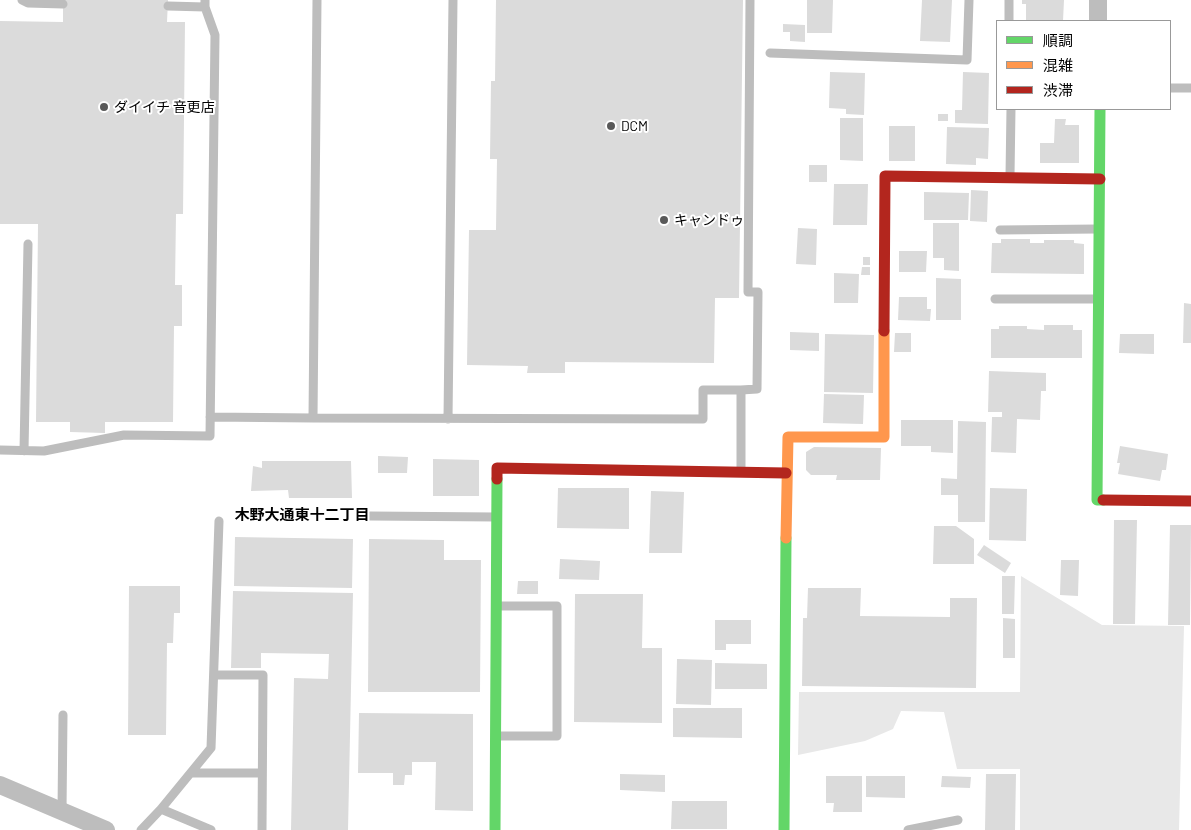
<!DOCTYPE html>
<html>
<head>
<meta charset="utf-8">
<style>
  body { margin:0 }
  #map { position:relative; width:1191px; height:830px; overflow:hidden; background:#fff; font-family:Barlow,"Noto Sans JP",sans-serif }
  canvas { display:block }
  .legend { position:absolute; left:996px; top:20px; width:175px; height:90px; box-sizing:border-box; background:#fff; border:1px solid #999; margin:0; padding:6px 9px; list-style:none; font-size:15px; color:#000 }
  .legend li { display:flex; align-items:center; gap:10px; height:25px }
  .legend b { width:25px; border:1px solid #999 }
</style>
</head>
<body>
<div id="map">
<canvas width="1191" height="830"></canvas>
<ul class="legend">
<li><b style="height:6px;background:#63d668"></b>順調</li>
<li><b style="height:6px;background:#ff974d"></b>混雑</li>
<li><b style="height:6px;background:#b3261e"></b>渋滞</li>
</ul>
</div>
<script>
const c = document.querySelector('canvas').getContext('2d');
c.lineJoin = 'round';
function paint(path, color) {
  c.fillStyle = color;
  c.fill(path, 'evenodd');
}
function toPath(rows) {
  const path = new Path2D();
  for (const r of rows) {
    path.moveTo(r[0], r[1]);
    for (let i = 2; i < r.length; i += 2) path.lineTo(r[i], r[i + 1]);
  }
  return path;
}
function stroke(path, color, width, dash) {
  c.strokeStyle = color;
  c.lineWidth = width;
  c.lineCap = dash ? 'butt' : 'round';
  c.setLineDash(dash || []);
  c.stroke(path);
}
function write(font, color, halo, rows, align = 'center') {
  c.font = font + ' Barlow,"Noto Sans JP",sans-serif';
  c.lineWidth = 4;
  c.setLineDash([]);
  c.textBaseline = 'middle';
  c.strokeStyle = halo;
  c.fillStyle = color;
  for (const [text, x, y, turn = 0] of rows) {
    c.save();
    c.translate(x, y);
    c.rotate((+turn || 0) * Math.PI / 180);
    c.textAlign = isNaN(turn) ? turn : align;
    if (halo) c.strokeText(text, 0, 0);
    c.fillText(text, 0, 0);
    c.restore();
  }
}
const green = toPath([
  [1021,576,1102,625,1184,626,1179,830,1020,830,1020,769,957,769,944,712,901,711,893,729,865,741,798,755,799,692,1020,692]
]);
const building = toPath([
  [63,0,168,0,167,22,185,22,183,214,176,214,175,285,182,285,182,326,174,326,173,422,105,422,105,433,70,432,70,422,36,422,38,224,0,224,0,21,63,22],
  [496,0,743,0,739,298,715,298,714,363,565,362,565,373,527,373,528,366,467,365,469,230,496,230,497,159,490,159,491,81,495,81],
  [807,0,833,0,832,33,807,33],
  [922,0,952,0,950,42,920,41],
  [1022,0,1064,0,1063,21,1026,21,1026,4,1022,4],
  [783,24,805,25,805,42,790,41,790,32,783,32],
  [830,72,865,73,864,115,846,114,846,109,829,108],
  [963,72,989,73,988,124,955,123,955,110,962,110],
  [938,114,948,114,948,121,938,121],
  [840,118,863,118,863,161,840,160],
  [1055,119,1066,119,1065,125,1079,125,1079,163,1040,163,1040,143,1054,143],
  [889,126,915,126,915,161,889,161],
  [947,127,989,128,988,159,976,158,976,165,946,164],
  [809,165,827,165,827,182,809,182],
  [834,184,868,184,867,225,833,225],
  [971,190,988,191,987,222,970,221],
  [924,192,969,193,968,220,924,220],
  [933,223,959,223,959,271,944,270,944,258,933,258],
  [798,228,817,229,816,265,796,264],
  [1001,239,1030,239,1030,243,1044,243,1044,240,1074,240,1074,243,1084,244,1084,274,991,273,992,243,1001,243],
  [899,251,927,251,926,272,899,272],
  [863,257,870,257,870,265,863,265],
  [862,267,870,267,870,275,861,275],
  [834,273,859,274,858,303,834,303],
  [936,278,961,279,961,320,936,320],
  [899,297,927,297,927,309,931,309,930,321,898,320],
  [1184,303,1191,304,1191,343,1183,343],
  [1044,325,1073,325,1073,330,1082,330,1082,358,991,358,991,329,999,329,999,326,1027,326,1027,329,1044,330],
  [790,332,819,333,819,351,790,350],
  [895,333,911,333,911,352,894,352],
  [825,334,874,335,873,393,824,392],
  [1120,334,1154,334,1154,354,1119,353],
  [989,371,1046,373,1046,391,1041,391,1040,420,1017,419,1016,453,991,452,992,417,1002,417,1002,412,988,412],
  [824,394,864,395,863,424,823,423],
  [901,420,953,420,953,453,931,452,931,446,901,446],
  [958,421,986,422,985,522,958,522,958,495,941,495,941,478,957,479],
  [1120,446,1168,454,1166,470,1162,470,1160,481,1118,474,1120,463,1117,463],
  [814,447,881,448,880,480,836,480,837,475,811,475,806,470,806,452],
  [378,456,408,457,407,473,378,473],
  [433,459,479,460,479,496,433,496],
  [262,461,351,461,352,498,289,498,288,490,251,491,253,466,262,468],
  [558,488,629,488,629,529,557,528],
  [990,488,1027,489,1026,541,989,540],
  [651,491,684,492,682,553,649,553],
  [1114,520,1137,520,1135,624,1113,624],
  [1170,525,1191,525,1190,625,1168,625],
  [934,526,956,526,974,539,974,564,933,564],
  [235,537,353,539,352,588,234,586],
  [369,539,444,540,444,560,481,560,480,692,368,692],
  [984,545,1011,563,1005,573,977,555],
  [560,559,600,561,599,580,559,579],
  [1061,560,1079,560,1078,596,1060,595],
  [1002,576,1015,576,1014,614,1002,614],
  [518,581,538,581,538,594,517,594],
  [129,586,180,586,180,613,174,613,173,643,167,643,166,735,128,735],
  [808,588,861,588,860,616,950,617,950,598,977,598,976,688,802,686,803,618,807,618],
  [233,591,353,593,348,830,291,830,294,678,328,679,329,654,261,653,261,668,231,668],
  [575,594,643,594,642,648,662,648,662,723,574,722],
  [1003,618,1015,619,1015,658,1003,658],
  [715,620,751,620,751,644,726,644,726,650,715,650],
  [677,659,712,660,711,705,676,704],
  [715,663,767,664,767,689,715,689],
  [673,708,742,708,742,738,673,737],
  [359,713,473,714,473,811,435,810,436,762,412,762,412,775,405,775,404,785,393,785,393,773,358,773],
  [620,774,665,775,665,792,620,790],
  [986,774,1016,774,1015,830,985,830],
  [826,776,862,776,862,812,833,812,834,803,826,803],
  [866,776,905,776,905,798,866,797],
  [942,776,971,777,970,788,941,787],
  [672,801,727,801,727,829,671,829]
]);
const lane = toPath([
  [22,0,28,3,63,4],
  [168,6,205,7],
  [1009,21,1009,0],
  [770,53,967,60,969,0],
  [1170,88,1191,88],
  [1010,176,1011,109],
  [1000,230,1097,229],
  [995,299,1096,299],
  [741,390,757,389,758,292,748,292,750,0],
  [210,417,313,418,317,0],
  [313,418,703,419,703,390,741,390,741,470],
  [448,419,453,0],
  [0,450,44,451,124,435,210,436,215,35,205,7,205,0],
  [24,451,28,244],
  [370,516,496,517],
  [214,675,263,675,262,830],
  [496,736,557,736,557,606,499,606],
  [191,773,262,773],
  [161,809,211,830],
  [62,811,63,715],
  [141,830,161,809,211,748,219,521],
  [908,830,958,820]
]);
const street = toPath([
  [1098,0,1098,21],
  [0,785,106,830]
]);
const fast = toPath([
  [1100,109,1097,500,1103,500],
  [495,830,497,479],
  [784,830,786,538]
]);
const slow = toPath([
  [786,538,788,437,884,437,884,331]
]);
const jam = toPath([
  [884,331,885,176,1100,179],
  [497,479,497,468,786,473],
  [1103,500,1191,501]
]);
const markers = [
  [104,107,5,"#595959"],
  [611,126,5,"#595959"],
  [664,220,5,"#595959"]
];
const poiNames = [
  ["ダイイチ 音更店",114,107],
  ["DCM",621,126],
  ["キャンドゥ",674,220]
];
const neighbourhoodNames = [
  ["木野大通東十二丁目",302,515]
];
paint(green, '#e8e8e8');
paint(building, '#dbdbdb');
stroke(lane, '#bdbdbd', 9);
stroke(street, '#bdbdbd', 18);
stroke(fast, '#63d668', 11);
stroke(slow, '#ff974d', 11);
stroke(jam, '#b3261e', 11);
for (const [x, y, r, color] of markers) {
  const dot = new Path2D();
  dot.arc(x, y, r, 0, 2 * Math.PI);
  c.fillStyle = color;
  c.fill(dot);
  stroke(dot, '#fff', 2);
}
write('14px', '#000', '#fff', poiNames, 'left');
write('bold 15px', '#000', '#fff', neighbourhoodNames);
</script>
</body>
</html>
